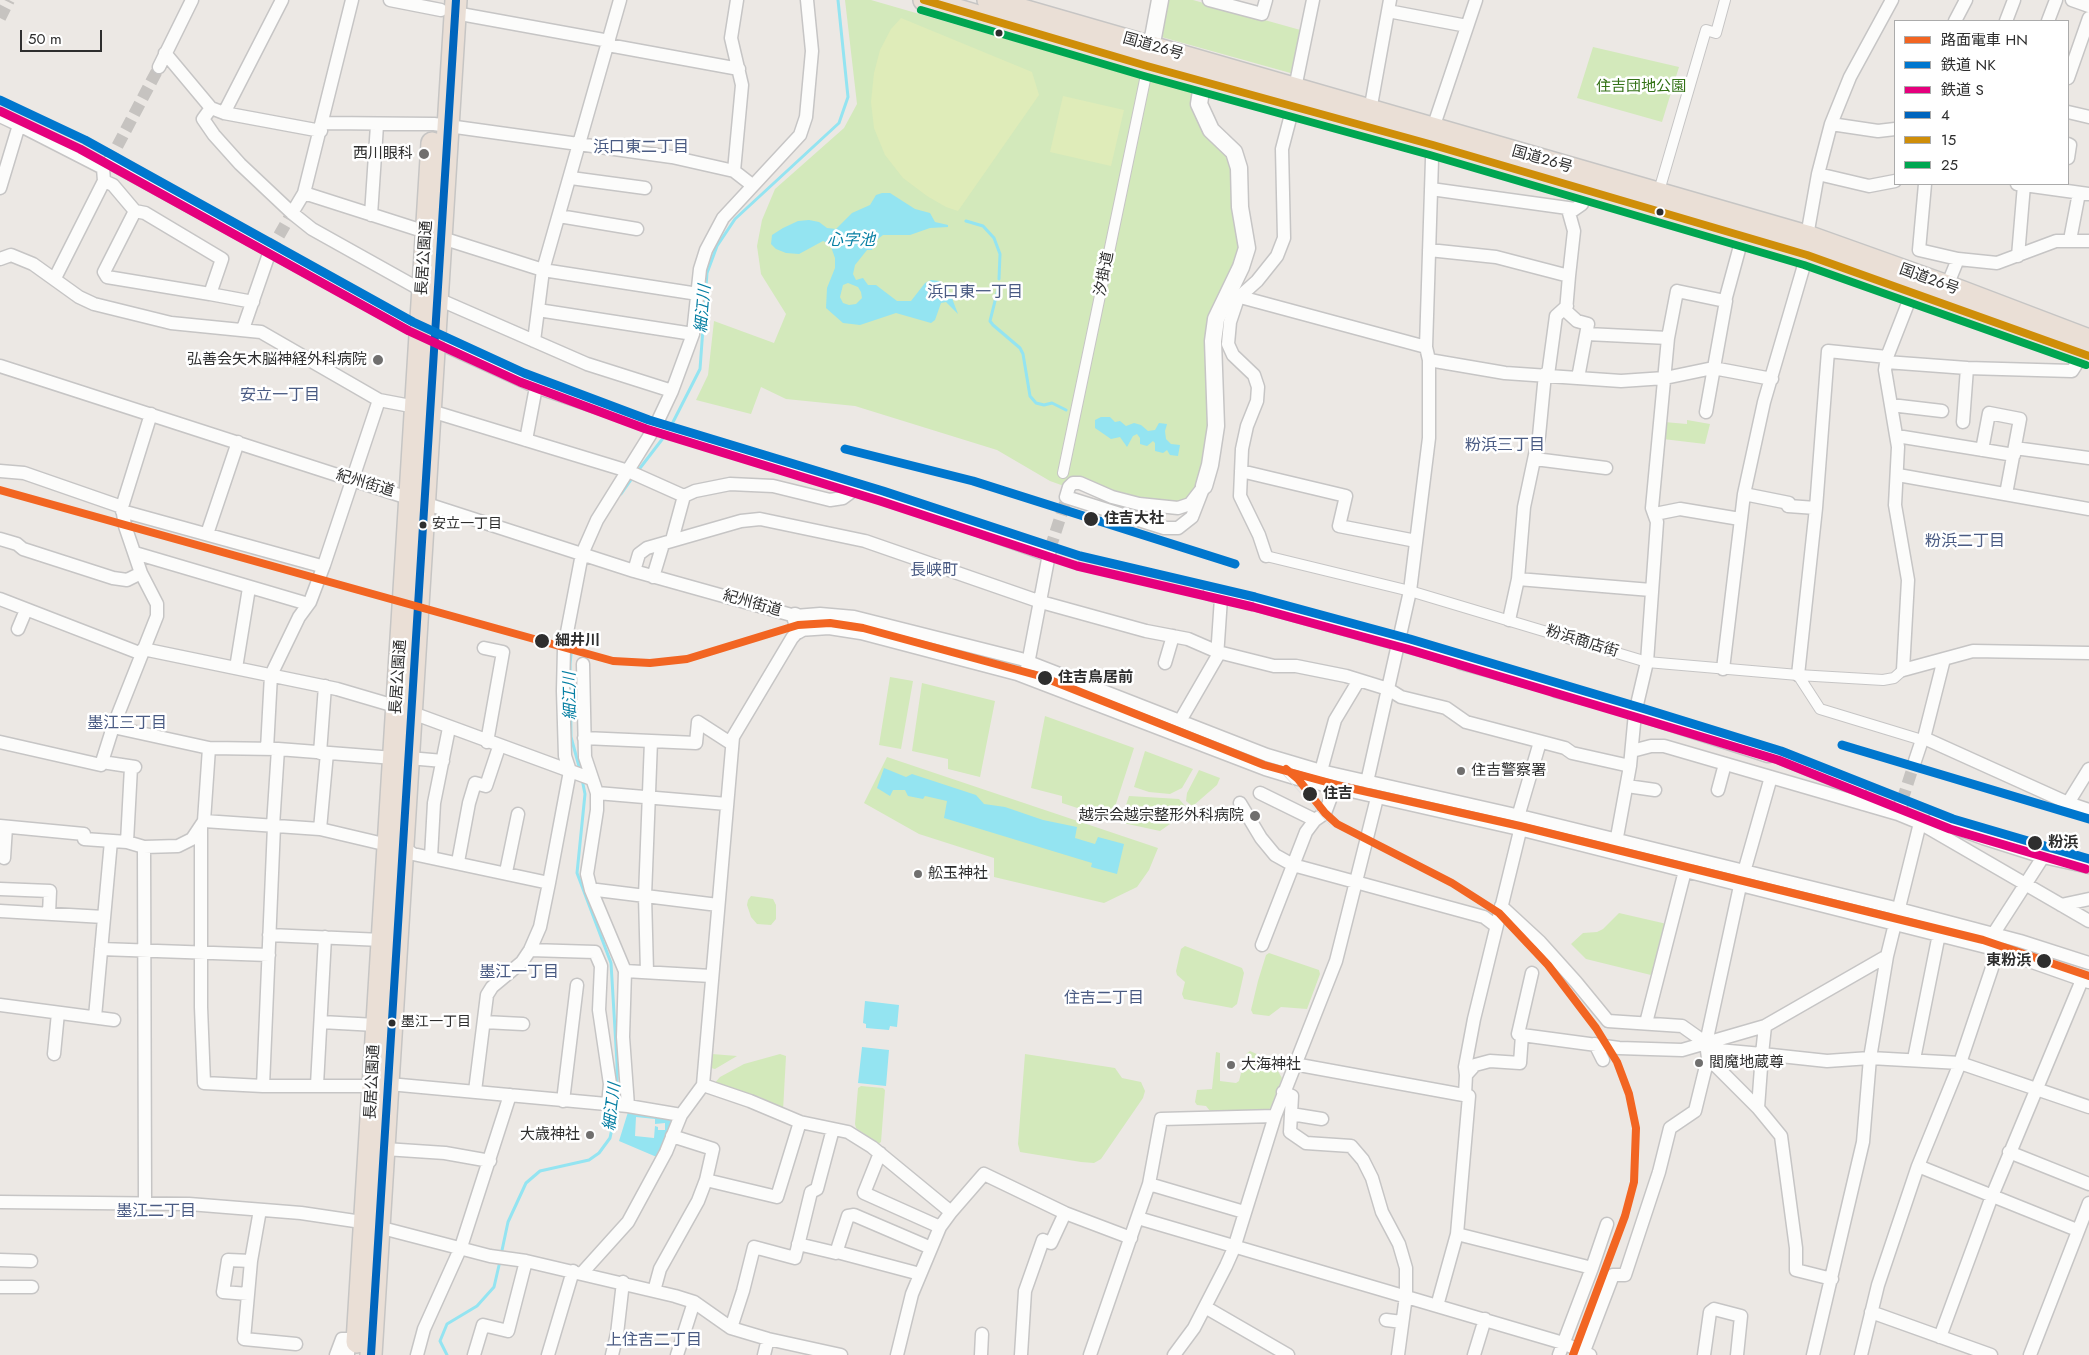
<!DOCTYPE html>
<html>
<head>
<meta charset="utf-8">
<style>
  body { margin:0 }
  #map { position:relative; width:2089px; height:1355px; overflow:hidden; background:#ece8e4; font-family:Jost,"Noto Sans JP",sans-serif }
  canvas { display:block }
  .legend { position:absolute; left:1894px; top:20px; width:175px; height:165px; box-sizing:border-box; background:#fff; border:1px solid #ababab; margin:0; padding:6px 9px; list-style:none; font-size:15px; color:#2e2e2e }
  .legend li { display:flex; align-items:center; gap:10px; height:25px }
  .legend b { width:25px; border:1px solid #ababab }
  .scale { position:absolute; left:20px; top:30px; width:82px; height:22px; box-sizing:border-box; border:2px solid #2e2e2e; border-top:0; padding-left:6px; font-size:15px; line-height:18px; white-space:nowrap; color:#2e2e2e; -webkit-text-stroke:4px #fff; paint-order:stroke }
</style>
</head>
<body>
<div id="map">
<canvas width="2089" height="1355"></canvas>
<ul class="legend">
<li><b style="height:6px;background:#f26522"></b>路面電車 HN</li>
<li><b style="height:6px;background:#0077ce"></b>鉄道 NK</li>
<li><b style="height:6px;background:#e5007d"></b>鉄道 S</li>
<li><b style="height:6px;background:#0065bd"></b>4</li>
<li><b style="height:6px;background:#cf8e09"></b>15</li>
<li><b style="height:6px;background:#00a651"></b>25</li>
</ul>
<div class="scale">50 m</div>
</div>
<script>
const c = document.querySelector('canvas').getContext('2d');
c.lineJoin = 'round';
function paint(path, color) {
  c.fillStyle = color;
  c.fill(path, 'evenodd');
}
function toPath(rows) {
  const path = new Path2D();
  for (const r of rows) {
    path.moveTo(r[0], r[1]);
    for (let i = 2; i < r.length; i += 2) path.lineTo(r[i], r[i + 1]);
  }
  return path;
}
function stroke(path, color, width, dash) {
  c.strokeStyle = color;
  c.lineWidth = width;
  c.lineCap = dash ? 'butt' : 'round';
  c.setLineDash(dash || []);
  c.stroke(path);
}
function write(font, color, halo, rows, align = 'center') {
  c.font = font + ' Jost,"Noto Sans JP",sans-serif';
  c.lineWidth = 5;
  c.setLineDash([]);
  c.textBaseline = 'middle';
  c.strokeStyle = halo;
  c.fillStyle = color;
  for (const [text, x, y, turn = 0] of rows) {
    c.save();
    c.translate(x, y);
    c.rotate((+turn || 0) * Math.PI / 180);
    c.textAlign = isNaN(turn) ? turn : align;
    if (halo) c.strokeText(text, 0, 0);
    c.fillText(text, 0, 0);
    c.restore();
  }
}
const green = toPath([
  [845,0,871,0,1193,93,1196,117,1203,131,1228,156,1232,167,1241,248,1212,316,1212,420,1205,464,1196,488,1188,499,1176,503,1159,502,1064,486,1050,481,997,450,855,406,786,399,761,387,751,414,696,400,708,375,714,321,774,343,786,314,761,274,757,246,762,220,775,189,844,128,857,104],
  [1165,0,1193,0,1304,31,1294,74,1158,36],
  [1593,47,1679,67,1662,122,1577,98],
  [1687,420,1710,424,1705,444,1663,439,1664,422,1687,424],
  [890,677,913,681,901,749,879,745],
  [922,683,995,701,980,777,948,769,948,759,912,751],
  [1045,716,1134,748,1111,819,1062,803,1062,796,1031,788],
  [1145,751,1193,769,1182,788,1170,794,1149,792,1134,787],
  [887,757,1158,848,1149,870,1137,887,1104,903,994,877,994,858,919,834,864,803],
  [1199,770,1220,778,1217,785,1194,805,1191,805,1186,801,1187,793],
  [1129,796,1179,799,1187,808,1187,812,1160,831,1123,823,1121,820],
  [751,896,773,899,776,905,776,919,771,925,757,924,751,917,747,905,748,900],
  [1619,913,1667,924,1655,976,1586,959,1571,944,1583,933,1597,932,1603,929],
  [1185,946,1242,968,1244,973,1237,1004,1232,1008,1184,999,1182,994,1185,982,1177,975,1176,971,1181,949],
  [1269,953,1319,970,1320,974,1307,1009,1281,1007,1269,1016,1253,1014,1251,1010,1258,981,1266,955],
  [1250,1051,1272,1061,1282,1078,1271,1107,1267,1112,1210,1111,1206,1106,1197,1105,1195,1102,1197,1090,1212,1089,1216,1052,1220,1053,1220,1081,1236,1083,1239,1081,1246,1054],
  [712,1054,737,1056,715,1069,711,1068],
  [780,1054,786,1056,783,1111,760,1097,713,1085,720,1077,744,1064],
  [1025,1054,1115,1068,1122,1078,1141,1082,1145,1091,1143,1098,1101,1159,1094,1163,1081,1162,1020,1152,1018,1144],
  [861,1086,883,1088,885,1090,881,1142,878,1144,856,1128,855,1124,858,1088]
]);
const pitch = toPath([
  [901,18,1032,72,1039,95,958,211,946,207,927,196,903,178,885,155,874,128,871,102,874,73,880,50,891,29],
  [1063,96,1124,110,1111,166,1050,152]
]);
const water = toPath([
  [882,193,890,193,915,209,930,213,935,222,948,225,948,227,930,228,910,235,883,235,874,242,872,250,867,250,855,265,853,274,856,280,863,278,868,285,876,285,897,301,911,301,925,283,931,280,940,281,950,293,958,314,946,302,941,303,935,320,931,323,896,313,860,325,843,323,826,308,827,288,835,268,835,258,830,244,823,241,799,254,786,253,776,249,771,244,772,235,783,228,798,221,809,220,819,222,827,228,836,229,852,213,870,205,876,195],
  [848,283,858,287,861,292,862,298,856,304,849,305,843,303,840,297,843,285],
  [1101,417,1110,417,1115,422,1120,421,1126,426,1134,423,1141,425,1148,431,1155,430,1159,423,1167,424,1165,431,1166,439,1171,444,1180,445,1178,456,1170,455,1167,450,1163,453,1155,451,1155,443,1153,441,1147,446,1140,444,1140,438,1137,434,1133,436,1127,447,1120,437,1111,439,1095,428,1095,420],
  [884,768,906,777,912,774,976,795,984,804,1005,807,1043,820,1077,827,1075,838,1095,844,1098,837,1124,844,1117,874,1091,867,1092,863,944,818,947,801,925,796,923,799,908,796,905,790,893,790,890,796,877,788],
  [865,1001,899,1005,897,1027,890,1026,889,1030,866,1028,866,1024,863,1023],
  [862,1047,889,1050,886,1086,858,1083],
  [628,1112,674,1120,659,1158,619,1141],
  [636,1117,655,1119,655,1124,665,1123,665,1130,658,1130,658,1127,655,1126,654,1138,635,1136]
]);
const stream = toPath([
  [966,221,983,226,994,238,1000,254,999,279],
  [998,289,990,321,993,325,1020,348,1023,354,1030,396,1036,403,1044,405,1052,403,1066,410],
  [670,428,700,369,707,273,717,246,735,219,839,123,848,97,838,0],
  [637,472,667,433],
  [621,494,633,477],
  [573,635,570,664,571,737,580,770],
  [582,779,585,794,577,873,611,963,617,1063,617,1103],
  [501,1255,508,1222,526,1183,540,1171,589,1160,599,1153,610,1138,616,1109],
  [447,1355,440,1341,447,1324,477,1306,494,1287,500,1261]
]);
const minorTunnel = toPath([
  [0,18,9,0],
  [109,162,159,67],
  [270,251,292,213],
  [1050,549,1065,503],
  [1902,801,1915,761]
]);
const pedestrian = toPath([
  [1661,184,1706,30,1716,33,1725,0],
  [1063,473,1146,75],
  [1266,556,1410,591,1647,662,1798,675,1883,680,1894,678,1903,670],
  [1798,675,1820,709,1922,740,1924,738]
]);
const minor = toPath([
  [390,0,441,10],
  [1209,0,1262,14,1266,0],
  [2072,0,2089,6],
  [1388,11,1467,26],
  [455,13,609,41],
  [1955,21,1966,0],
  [2006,21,2014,0],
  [2048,21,2056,0],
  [608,45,739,69],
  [165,53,211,108,224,113,321,131],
  [159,67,192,0],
  [2068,78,2089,18],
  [1295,88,1313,0],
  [211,108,203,119,214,135,240,164,292,213,312,229,423,291],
  [1370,111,1390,0],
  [2068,112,2089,117],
  [224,113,282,0],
  [0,116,19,125,0,188],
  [323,123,434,124,672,157,734,171,752,185],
  [1831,124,1878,131,1895,129],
  [19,125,103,168],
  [2068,144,2070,145,2068,158],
  [734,171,742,85,731,38,737,0],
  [1818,174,1869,186,1895,181],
  [571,178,645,188],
  [104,181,113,185,135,211,145,213,222,259,210,294,107,277,104,272,135,211],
  [1925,184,1919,250,1958,259],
  [2017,184,2089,194],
  [1431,189,1575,209],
  [304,193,426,232],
  [292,213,304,193,352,0],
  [371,215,377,125],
  [559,216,637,229],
  [442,238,543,270,698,294],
  [2070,240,2079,193],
  [1429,250,1496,257,1569,276,1566,311,1577,321,1588,324,1578,378],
  [2018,256,2024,185],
  [0,259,11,255,33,264,79,297,94,304,171,323,261,332,379,400,416,407],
  [1569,276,1574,231,1569,213,1582,204,1585,190],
  [55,278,104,181,103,168,109,162,420,333],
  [1947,286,1958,259,1997,263,2056,241,2089,241],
  [1914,288,1887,357,1885,370,1898,447,1895,505,1908,580,1903,670,1973,651,2089,653],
  [210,294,253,302],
  [1233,295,1426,347],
  [438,299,587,364,672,391],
  [538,310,693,334],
  [243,329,270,251],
  [1587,334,1668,338],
  [435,341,536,387,655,427,858,487,1048,555],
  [534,341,543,270,620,0],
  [1429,360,1505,373,1621,381,1665,378,1713,368,1772,379],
  [1886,362,1967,368,2072,371,2083,354],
  [0,366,634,571,795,616,820,614,854,617,1021,659,1267,755,1321,771,1520,816,1899,909,2020,941,2089,963],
  [1548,375,1556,316,1567,306],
  [1891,405,1942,411],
  [431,411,628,471,684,496],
  [1706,412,1726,301,1725,301,1743,235],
  [1963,422,1967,368],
  [1897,436,2014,455],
  [526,440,536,387],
  [2015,448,2089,458],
  [1982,450,1989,413,2020,419,2006,494],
  [1535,459,1606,468],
  [0,471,24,473,122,507],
  [1241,471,1346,496,1339,526,1416,541],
  [1898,475,2089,509],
  [1073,483,1080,483,1112,497,1139,504,1178,508,1190,504,1204,486,1192,517,1178,528,1164,528,1066,497,1069,487,1073,483],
  [1744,494,1789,503,1788,506,1816,508],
  [122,511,321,566,324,565,379,400],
  [1655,514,1680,509,1740,519],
  [207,534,238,442],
  [0,539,17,544,23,549,113,578,127,580,141,573],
  [672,540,684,496,695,491,730,484,773,486,830,500,843,498,858,487],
  [135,553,308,604],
  [1266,556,1259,535,1240,496,1242,449,1247,426,1257,401,1258,387,1254,375,1233,355,1228,344,1230,322,1238,298,1257,281,1277,256,1284,238,1282,149,1293,107],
  [634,571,639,554,647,548,741,521,760,519,865,541,1041,602,1146,631,1188,639,1218,652,1274,666,1296,666,1346,676,1388,689,1401,697,1446,708,1466,722,1565,748,1572,753,1630,766],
  [653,577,663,544],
  [1518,579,1651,590],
  [1209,594,1221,598,1229,597,1457,660,1461,663,1552,688,1556,691,1607,704,1768,756,1774,755,1859,790,1863,804],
  [0,599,142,654],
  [1509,620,1518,579,1524,507,1539,436,1545,374],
  [18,629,26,610],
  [484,648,503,652,487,742],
  [143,649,337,689,388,704,592,779],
  [1944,659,1924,738,2068,803,2089,810],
  [1165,663,1173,636],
  [583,664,585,757,597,793,597,810,587,874,591,890,625,971,623,1037,628,1106],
  [236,668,249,588],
  [1027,669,1050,549],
  [1723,669,1744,494,1764,402,1807,255,1807,236,1818,174,1831,124,1850,77,1892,0],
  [1798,675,1816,508,1828,351,1887,357],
  [1180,721,1217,657,1221,598],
  [113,727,209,748,278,749,394,758],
  [584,738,696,743,698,722,732,744],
  [0,742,101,765,113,727,157,616,157,604,141,573,125,526,122,507,151,414],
  [267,749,271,675,299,617,310,602,324,565],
  [1632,751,1651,746,1664,746,1898,814,1920,823,2089,921],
  [320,753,325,686],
  [409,758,443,761],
  [1915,761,1922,740],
  [102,762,135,767],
  [1321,771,1335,720,1359,680],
  [1367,782,1410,591,1429,438,1429,360,1426,347,1433,128,1476,0],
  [1627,786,1655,790],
  [1718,790,1725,764],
  [597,793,727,804],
  [1260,793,1315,820],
  [1240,803,1261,838,1275,855,1293,865,1484,917,1496,926],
  [2068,803,2089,769],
  [1898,814,1902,801],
  [204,821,320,829,388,845],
  [0,826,84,834,84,839,127,842,144,847,178,846,192,839,204,821,209,748],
  [273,826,278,749],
  [1925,826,1934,820,1983,838,2043,857,2089,867],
  [201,827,201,1007,204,1083,263,1086,373,1086,389,1084,628,1106,681,1115],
  [320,829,327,753],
  [127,842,131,767],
  [144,847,145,1203],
  [404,848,413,854,549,883],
  [1615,848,1630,766,1635,713,1647,662,1657,522,1652,508,1668,338,1677,291,1725,301],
  [431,857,434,803,449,728],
  [4,858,6,827],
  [458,862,469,803,475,783,486,786,499,747],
  [506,872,518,814],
  [0,889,50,891,49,914],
  [597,890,718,905],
  [2061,905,2089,899],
  [1501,906,1540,942,1576,982,1608,1021,1682,1026,1706,1043,1708,1058,1695,1111,1670,1128,1659,1172,1625,1275,1613,1275,1584,1351],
  [0,911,104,917],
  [269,935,382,940],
  [1262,945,1306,832,1315,820,1325,813,1334,789],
  [101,949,269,955],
  [530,950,595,952,601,966,599,1010,610,1084,608,1105],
  [625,971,711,976],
  [647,972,645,896,651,741],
  [0,1005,114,1020],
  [95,1017,111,841],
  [321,1022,376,1025],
  [484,1022,523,1024],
  [1646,1023,1687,863],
  [1518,1034,1532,973],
  [1706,1043,1740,886,1771,777],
  [1595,1044,1603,1060],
  [1707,1049,1762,1054,1765,1026],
  [54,1054,58,1013],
  [1708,1058,1758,1108,1781,1136,1796,1248,1796,1270,1832,1279],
  [1914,1059,1940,929],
  [1294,1064,1469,1096,1457,1234,1437,1306],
  [1466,1075,1465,1067,1474,1019,1519,835,1520,810,1540,742],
  [317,1085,325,937],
  [703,1085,750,1101,800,1122,848,1132,872,1147,951,1212],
  [263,1086,274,826],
  [475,1091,487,995,492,987,522,962,530,950,540,927,549,883,570,771,565,756,563,691,564,648,582,554,597,520,655,427,672,391,693,334,700,269,706,250,723,218,800,135,806,117,812,51,807,0],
  [1283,1092,1292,1096,1290,1132,1306,1143,1351,1146,1363,1160,1372,1178,1382,1212,1399,1244,1406,1268,1406,1296,1398,1355],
  [1465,1095,1466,1075,1475,1065,1490,1061,1520,1063,1522,1035,1619,1048,1682,1050,1765,1026,1887,956],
  [563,1101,577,985],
  [1758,1108,1762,1054,1827,1061,1870,1058,1960,1063,2089,1107],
  [1291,1114,1322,1119],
  [672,1136,713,1149,706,1180],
  [385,1149,445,1153,490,1161],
  [2009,1152,2089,1184],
  [880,1153,864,1193,940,1227],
  [1918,1166,2077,1230],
  [1149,1184,1244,1212],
  [0,1202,189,1204,301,1213,355,1221,490,1256,526,1261,675,1296,694,1302,731,1328,768,1339,841,1355],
  [260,1210,251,1261,244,1339,296,1344],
  [1138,1218,1563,1343,1590,1355],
  [1457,1234,1592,1268,1607,1224],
  [798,1244,836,1253,848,1216,854,1215,931,1248],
  [837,1252,920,1274],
  [0,1260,31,1261],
  [582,1273,628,1222,666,1152,681,1115,703,1085,733,737,792,638,799,630,829,628,861,633,1017,674,1265,769,1298,779,1519,829,1998,950,2089,982],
  [0,1287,32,1287],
  [654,1291,660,1269,698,1201,706,1180,777,1197,800,1122],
  [248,1294,223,1292,228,1260,251,1261],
  [1205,1307,1288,1355],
  [1871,1312,1991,1355],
  [1386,1320,1402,1322],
  [731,1328,743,1291,754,1247,795,1258,811,1192,817,1189,833,1129],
  [1940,1337,1992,1196,2082,980],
  [336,1355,342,1339,349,1339,358,1335],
  [348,1355,349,1339],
  [417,1355,424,1329,461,1247,510,1095],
  [474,1355,483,1325,508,1331,526,1261],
  [548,1355,573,1271],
  [612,1355,617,1334,623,1282],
  [677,1355,694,1302],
  [764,1355,768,1339],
  [897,1355,912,1294,940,1227,951,1212,984,1174,1065,1213,1131,1238],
  [981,1355,982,1334],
  [1021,1355,1025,1291,1043,1240,1051,1243,1065,1213],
  [1090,1355,1149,1184,1161,1119,1275,1116],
  [1174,1355,1194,1328,1226,1266,1234,1248,1275,1116,1336,961,1377,798],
  [1474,1355,1485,1319],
  [1559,1355,1592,1268],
  [1704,1355,1710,1312,1714,1309,1741,1316,1737,1355],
  [1813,1355,1863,1142,1870,1058,1887,956,1920,823],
  [1861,1355,1878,1285,1918,1166,1960,1063,1998,950,1994,933,2043,857],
  [2030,1355,2089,1203]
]);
const tertiary = toPath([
  [1149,59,1160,0],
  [1204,486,1210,465,1216,426,1213,341,1216,319,1241,267,1247,248,1240,207,1239,168,1234,152,1211,130,1199,104,1204,71],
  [795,616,799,630]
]);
const trunk = toPath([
  [924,0,1147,66,1433,145,1724,230,1807,255,2089,356],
  [988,0,1807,236,1947,286,2089,340],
  [357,1342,432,143],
  [371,1355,456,0]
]);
const tram = toPath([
  [1264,765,1283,774,1330,825]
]);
const bus1 = toPath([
  [371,1355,456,0]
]);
const bus2 = toPath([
  [924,0,1147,66,1433,145,1807,255,2089,356]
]);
const bus3 = toPath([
  [921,10,1144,76,1430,155,1804,265,2086,365]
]);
const rail1 = toPath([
  [0,100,85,140,413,322,524,373,649,420,883,491,1080,556,1255,597,1410,639,1645,709,1781,751,1953,819,2089,859],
  [845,449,973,481,1235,564],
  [1842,745,2089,819]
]);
const rail2 = toPath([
  [0,111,80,149,409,331,520,382,646,429,880,501,1077,566,1253,607,1407,649,1642,719,1778,760,1950,829,2086,869]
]);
const tram1 = toPath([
  [0,490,613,661,650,663,687,659,798,625,830,623,863,628,1040,676,1264,765,1341,786,1520,826,1983,940,2089,976],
  [1286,769,1298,779,1325,813,1337,824,1452,883,1499,913,1548,965,1596,1028,1617,1062,1629,1094,1636,1128,1634,1182,1625,1216,1573,1355]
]);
const markers = [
  [999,33,4.5,"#2e2e2e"],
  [424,154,6,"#706f6e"],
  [1660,212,4.5,"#2e2e2e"],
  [378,360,6,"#706f6e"],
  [1091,519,8,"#2e2e2e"],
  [423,525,4.5,"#2e2e2e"],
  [542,641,8,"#2e2e2e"],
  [1045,678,8,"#2e2e2e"],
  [1461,771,5,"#706f6e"],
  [1310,794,8,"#2e2e2e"],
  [1255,816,6,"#706f6e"],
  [2035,843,8,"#2e2e2e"],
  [918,874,5,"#706f6e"],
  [2044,961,8,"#2e2e2e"],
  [392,1023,4.5,"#2e2e2e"],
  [1699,1063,5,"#706f6e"],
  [1231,1065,5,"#706f6e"],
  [590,1135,5,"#706f6e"]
];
const busNames = [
  ["安立一丁目",432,525],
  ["墨江一丁目",401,1023]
];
const streetNames = [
  ["国道26号",1153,47,16],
  ["国道26号",1542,160,16],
  ["長居公園通",425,258,-86],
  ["汐掛道",1105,274,-79],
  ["国道26号",1929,280,20],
  ["紀州街道",365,484,17],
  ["紀州街道",752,604,16],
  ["粉浜商店街",1582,642,17],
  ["長居公園通",399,677,-86],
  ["長居公園通",373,1082,-87]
];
const parkNames = [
  ["住吉団地公園",1641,87]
];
const poiNames = [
  ["西川眼科",413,154],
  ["弘善会矢木脳神経外科病院",367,360],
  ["住吉警察署",1471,771,"left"],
  ["越宗会越宗整形外科病院",1244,816],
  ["舩玉神社",928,874,"left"],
  ["閻魔地蔵尊",1709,1063,"left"],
  ["大海神社",1241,1065,"left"],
  ["大歳神社",580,1135]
];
const stopNames = [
  ["住吉大社",1104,519],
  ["細井川",555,641],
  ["住吉鳥居前",1058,678],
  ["住吉",1323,794],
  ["粉浜",2048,843],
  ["東粉浜",2031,961,"right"]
];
const neighbourhoodNames = [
  ["浜口東二丁目",641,148],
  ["浜口東一丁目",975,293],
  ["安立一丁目",280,396],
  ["粉浜三丁目",1505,446],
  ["粉浜二丁目",1965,542],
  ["長峡町",934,571],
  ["墨江三丁目",127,724],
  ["墨江一丁目",519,973],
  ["住吉二丁目",1104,999],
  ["墨江二丁目",156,1212],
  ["上住吉二丁目",654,1341]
];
const waterNames = [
  ["心字池",851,241],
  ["細江川",704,309,-85],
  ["細江川",571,696,-91],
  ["細江川",613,1107,-83]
];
paint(green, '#d3e9bb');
paint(pitch, '#dfecb9');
paint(water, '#94e4f1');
stroke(stream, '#94e4f1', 3);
stroke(minorTunnel, '#c6c3c0', 12, [12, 6]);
stroke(pedestrian, '#c6c5c5', 12);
stroke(minor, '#c6c5c5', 15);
stroke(tertiary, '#c6c5c5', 19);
stroke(trunk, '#c6c5c4', 24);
stroke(pedestrian, '#fcfcfb', 10);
stroke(minor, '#fcfcfb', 12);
stroke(tertiary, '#fcfcfb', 16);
stroke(trunk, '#eadfd6', 21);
stroke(tram, '#dfe0e1', 1);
stroke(bus1, '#0065bd', 8);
stroke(bus2, '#cf8e09', 8);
stroke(bus3, '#00a651', 8);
stroke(rail1, '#0077ce', 9);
stroke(rail2, '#e5007d', 9);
stroke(tram1, '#f26522', 8);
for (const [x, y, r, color] of markers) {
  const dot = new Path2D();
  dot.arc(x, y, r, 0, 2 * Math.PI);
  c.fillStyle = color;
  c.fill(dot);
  stroke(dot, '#fff', 2);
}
write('14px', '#2e2e2e', '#fff', busNames, 'left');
write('15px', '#2e2e2e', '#fff', streetNames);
write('15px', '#347217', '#fff', parkNames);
write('15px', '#2e2e2e', '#fff', poiNames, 'right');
write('bold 15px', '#2e2e2e', '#fff', stopNames, 'left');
write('16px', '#4a5b83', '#fff', neighbourhoodNames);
write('italic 16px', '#067fa3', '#fff', waterNames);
</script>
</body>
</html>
